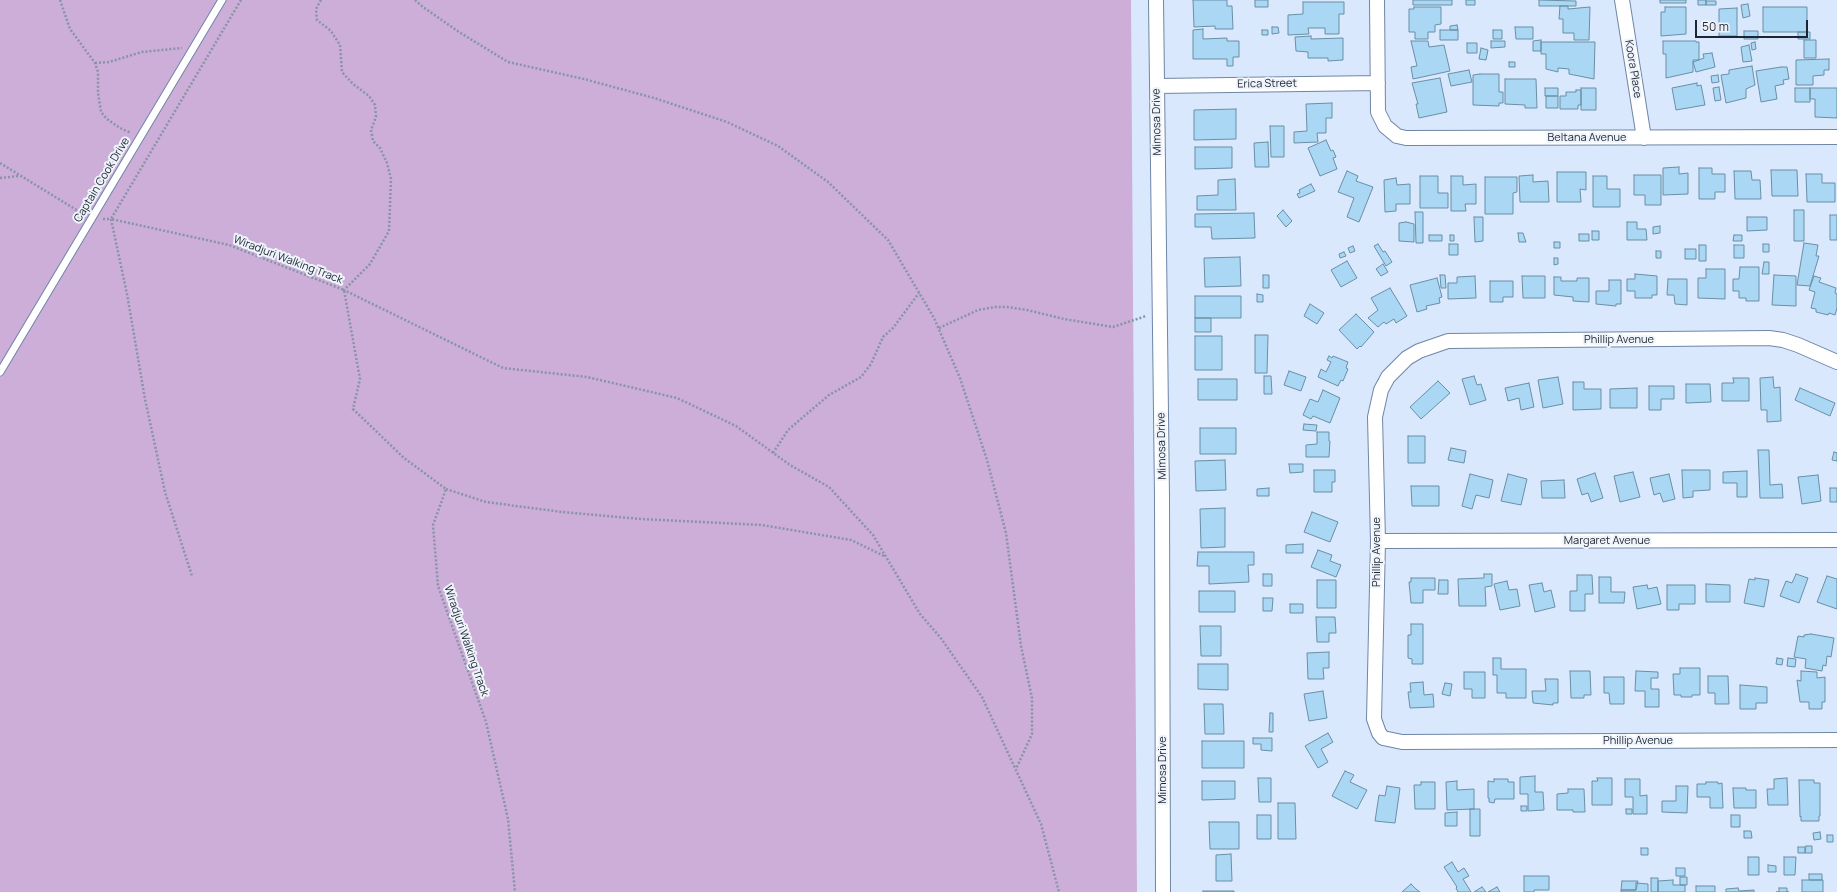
<!DOCTYPE html>
<html>
<head>
<meta charset="utf-8">
<style>
  body { margin:0 }
  #map { position:relative; width:1837px; height:892px; overflow:hidden; background:#d9e8fd; font-family:Manrope,sans-serif }
  canvas { display:block }
  .scale { position:absolute; left:1695px; top:20px; width:113px; height:18px; box-sizing:border-box; border:2px solid #1c2532; border-top:0; padding-left:5px; font-size:12px; line-height:14px; white-space:nowrap; color:#1c2532; -webkit-text-stroke:3px #eff4fb; paint-order:stroke }
</style>
</head>
<body>
<div id="map">
<canvas width="1837" height="892"></canvas>
<div class="scale">50 m</div>
</div>
<script>
const c = document.querySelector('canvas').getContext('2d');
c.lineJoin = 'round';
function paint(path, color) {
  c.fillStyle = color;
  c.fill(path, 'evenodd');
}
function toPath(rows) {
  const path = new Path2D();
  for (const r of rows) {
    path.moveTo(r[0], r[1]);
    for (let i = 2; i < r.length; i += 2) path.lineTo(r[i], r[i + 1]);
  }
  return path;
}
function stroke(path, color, width, dash) {
  c.strokeStyle = color;
  c.lineWidth = width;
  c.lineCap = dash ? 'butt' : 'round';
  c.setLineDash(dash || []);
  c.stroke(path);
}
function write(font, color, halo, rows, align = 'center') {
  c.font = font + ' Manrope,sans-serif';
  c.lineWidth = 4;
  c.setLineDash([]);
  c.textBaseline = 'middle';
  c.strokeStyle = halo;
  c.fillStyle = color;
  for (const [text, x, y, turn = 0] of rows) {
    c.save();
    c.translate(x, y);
    c.rotate((+turn || 0) * Math.PI / 180);
    c.textAlign = isNaN(turn) ? turn : align;
    if (halo) c.strokeText(text, 0, 0);
    c.fillText(text, 0, 0);
    c.restore();
  }
}
const green = toPath([
  [0,0,1131,0,1137,892,0,892]
]);
const building = toPath([
  [1193,0,1227,0,1227,6,1232,6,1233,29,1215,29,1215,26,1194,27,1193,0],
  [1255,0,1268,0,1268,7,1255,7,1255,0],
  [1413,0,1452,0,1452,5,1413,5,1413,0],
  [1466,0,1475,0,1475,5,1466,5,1466,0],
  [1539,0,1576,1,1576,6,1539,6,1539,0],
  [1660,0,1686,0,1686,3,1660,3,1660,0],
  [1698,0,1706,0,1706,5,1698,5,1698,0],
  [1706,1,1716,1,1716,5,1706,5,1706,1],
  [1303,2,1344,2,1344,14,1339,14,1339,34,1325,34,1325,28,1308,28,1309,34,1288,35,1288,15,1303,14,1303,2],
  [1748,4,1750,16,1743,18,1741,5,1748,4],
  [1560,6,1568,6,1568,9,1590,7,1589,40,1574,40,1574,33,1563,33,1563,19,1559,19,1560,6],
  [1414,7,1441,7,1441,24,1435,25,1435,32,1428,32,1428,39,1415,39,1415,32,1409,32,1409,9,1414,9,1414,7],
  [1665,7,1686,7,1686,34,1661,36,1661,12,1665,12,1665,7],
  [1763,7,1807,7,1807,32,1763,32,1763,7],
  [1737,8,1737,36,1719,36,1719,9,1737,8],
  [1457,25,1458,30,1450,30,1450,26,1457,25],
  [1272,27,1278,27,1279,33,1272,34,1272,27],
  [1515,27,1533,27,1533,39,1516,39,1515,27],
  [1203,29,1203,39,1227,38,1227,41,1239,41,1239,57,1233,57,1233,66,1227,66,1227,59,1193,59,1193,30,1203,29],
  [1262,30,1268,30,1268,35,1262,35,1262,30],
  [1440,30,1458,30,1458,40,1440,40,1440,30],
  [1493,30,1502,30,1502,39,1493,39,1493,30],
  [1744,31,1758,31,1758,39,1744,39,1744,31],
  [1798,32,1810,32,1810,39,1798,39,1798,32],
  [1311,36,1311,39,1343,38,1343,60,1328,61,1328,58,1308,58,1308,52,1296,51,1295,37,1311,36],
  [1541,40,1541,51,1533,51,1533,41,1541,40],
  [1804,40,1816,40,1816,58,1804,58,1804,40],
  [1411,41,1428,41,1429,47,1444,45,1450,71,1413,79,1411,67,1417,66,1411,41],
  [1491,41,1505,41,1505,47,1491,48,1491,41],
  [1663,41,1696,41,1696,42,1699,42,1699,60,1693,60,1693,72,1666,78,1666,54,1663,54,1663,41],
  [1541,42,1595,42,1594,79,1569,74,1569,69,1558,68,1558,72,1546,69,1546,54,1541,54,1541,42],
  [1755,42,1756,49,1752,50,1751,43,1755,42],
  [1467,43,1477,43,1477,53,1467,53,1467,43],
  [1749,45,1752,61,1743,62,1741,47,1749,45],
  [1481,48,1488,50,1486,60,1479,59,1481,48],
  [1712,53,1715,67,1696,72,1693,62,1704,58,1703,54,1712,53],
  [1829,59,1829,70,1824,70,1824,75,1813,76,1813,85,1796,85,1796,60,1829,59],
  [1509,62,1515,62,1515,67,1509,67,1509,62],
  [1752,66,1755,85,1746,89,1746,98,1726,103,1721,75,1729,74,1729,70,1752,66],
  [1781,67,1787,67,1789,79,1783,80,1784,84,1775,86,1777,99,1761,102,1756,71,1781,67],
  [1469,70,1472,82,1451,86,1448,74,1469,70],
  [1480,74,1499,74,1499,92,1503,92,1503,103,1499,103,1499,106,1473,105,1473,75,1480,74],
  [1718,75,1719,82,1712,83,1711,76,1718,75],
  [1440,78,1447,112,1419,118,1416,104,1418,104,1412,83,1440,78],
  [1505,79,1536,79,1537,108,1525,108,1525,105,1505,104,1505,79],
  [1697,83,1697,86,1701,85,1705,105,1676,110,1672,88,1697,83],
  [1719,87,1721,100,1715,101,1713,88,1719,87],
  [1545,88,1558,88,1558,96,1545,96,1545,88],
  [1581,88,1596,88,1596,110,1581,110,1581,88],
  [1795,88,1810,88,1810,102,1795,102,1795,88],
  [1810,88,1837,88,1837,118,1815,117,1815,99,1810,99,1810,88],
  [1576,90,1581,90,1581,105,1578,105,1578,109,1560,109,1560,96,1566,96,1566,92,1576,92,1576,90],
  [1546,96,1558,96,1558,108,1546,108,1546,96],
  [1332,103,1332,118,1326,118,1326,133,1317,133,1318,142,1294,143,1294,132,1307,131,1306,104,1332,103],
  [1236,109,1236,139,1194,140,1194,110,1236,109],
  [1270,126,1284,126,1284,157,1271,157,1270,126],
  [1326,140,1331,151,1333,150,1336,157,1333,158,1337,169,1320,176,1308,148,1326,140],
  [1268,142,1269,167,1255,167,1254,143,1268,142],
  [1195,147,1232,147,1232,168,1195,169,1195,147],
  [1679,167,1679,174,1688,173,1688,194,1663,195,1663,168,1679,167],
  [1699,168,1712,168,1712,174,1725,174,1725,192,1715,192,1715,199,1699,199,1699,168],
  [1771,170,1797,170,1798,196,1772,196,1771,170],
  [1347,171,1358,176,1356,181,1373,187,1359,222,1347,217,1354,198,1338,192,1347,171],
  [1734,171,1751,171,1752,180,1760,180,1761,199,1735,199,1734,171],
  [1557,172,1586,172,1586,190,1580,189,1581,202,1557,202,1557,172],
  [1806,174,1822,174,1822,183,1835,183,1835,202,1807,202,1806,174],
  [1533,175,1533,182,1548,181,1549,202,1520,202,1519,176,1533,175],
  [1634,175,1661,175,1661,205,1645,205,1645,195,1634,195,1634,175],
  [1420,176,1438,176,1438,193,1448,193,1448,208,1420,208,1420,176],
  [1451,176,1463,176,1463,185,1476,184,1476,204,1465,204,1466,211,1451,211,1451,176],
  [1593,176,1607,176,1607,189,1620,189,1620,207,1593,207,1593,176],
  [1485,177,1517,177,1517,192,1513,193,1513,214,1485,214,1485,177],
  [1396,178,1397,185,1410,184,1410,204,1396,204,1396,211,1385,212,1384,180,1396,178],
  [1235,179,1236,210,1197,210,1197,196,1218,195,1218,180,1235,179],
  [1311,184,1315,191,1299,198,1297,194,1300,193,1299,190,1311,184],
  [1283,210,1292,221,1286,227,1277,216,1283,210],
  [1794,210,1804,210,1804,241,1794,241,1794,210],
  [1415,212,1423,212,1423,243,1416,243,1415,212],
  [1254,213,1255,238,1212,239,1211,227,1195,227,1195,214,1254,213],
  [1830,215,1837,215,1837,240,1830,240,1830,215],
  [1474,217,1483,217,1483,241,1475,242,1474,217],
  [1747,217,1767,217,1767,230,1747,231,1747,217],
  [1406,222,1414,224,1414,242,1399,241,1399,223,1406,222],
  [1627,222,1637,222,1637,229,1646,229,1647,240,1627,240,1627,222],
  [1660,226,1660,233,1653,234,1653,227,1660,226],
  [1592,231,1599,231,1599,240,1592,240,1592,231],
  [1518,233,1523,233,1526,242,1519,242,1518,233],
  [1579,234,1589,234,1589,241,1579,241,1579,234],
  [1429,235,1442,235,1442,241,1429,241,1429,235],
  [1450,235,1454,235,1454,241,1450,241,1450,235],
  [1734,235,1742,235,1742,241,1733,241,1734,235],
  [1554,242,1560,242,1560,248,1554,248,1554,242],
  [1804,243,1818,245,1816,256,1819,256,1810,286,1797,285,1804,243],
  [1378,244,1383,252,1385,251,1392,262,1386,266,1374,246,1378,244],
  [1449,244,1458,244,1458,255,1449,255,1449,244],
  [1763,244,1769,244,1769,252,1763,252,1763,244],
  [1699,245,1706,245,1706,261,1699,261,1699,245],
  [1734,245,1744,245,1744,258,1734,258,1734,245],
  [1353,246,1355,251,1350,253,1348,248,1353,246],
  [1685,249,1696,249,1696,259,1685,259,1685,249],
  [1656,251,1661,251,1661,258,1656,258,1656,251],
  [1344,252,1346,256,1340,258,1339,254,1344,252],
  [1240,257,1241,286,1205,287,1204,258,1240,257],
  [1554,258,1558,258,1558,264,1554,265,1554,258],
  [1347,261,1357,278,1341,287,1331,270,1347,261],
  [1764,262,1769,262,1769,274,1762,274,1764,262],
  [1383,264,1388,272,1381,276,1376,269,1383,264],
  [1740,267,1759,267,1759,301,1746,301,1746,298,1739,298,1739,291,1733,291,1733,279,1739,279,1740,267],
  [1706,269,1725,269,1725,299,1698,298,1698,278,1706,278,1706,269],
  [1635,274,1657,276,1657,295,1652,295,1652,298,1635,298,1635,291,1627,291,1627,279,1635,279,1635,274],
  [1263,275,1269,275,1269,288,1263,288,1263,275],
  [1440,275,1445,275,1446,288,1441,288,1440,275],
  [1774,275,1796,276,1796,306,1772,305,1774,275],
  [1475,276,1476,298,1448,299,1448,283,1457,283,1457,277,1475,276],
  [1522,276,1545,276,1545,298,1523,298,1522,276],
  [1814,276,1821,278,1819,282,1836,288,1835,293,1837,294,1837,308,1835,315,1829,313,1828,315,1816,312,1816,309,1811,308,1815,292,1809,290,1814,276],
  [1554,277,1561,277,1561,281,1577,281,1577,278,1589,278,1589,302,1573,301,1573,297,1554,295,1554,277],
  [1437,278,1442,297,1439,298,1440,303,1426,306,1427,309,1417,312,1410,285,1437,278],
  [1668,279,1687,279,1687,305,1675,304,1674,295,1667,295,1668,279],
  [1609,280,1621,280,1621,304,1616,304,1616,306,1596,304,1596,291,1609,291,1609,280],
  [1490,281,1513,281,1513,297,1503,297,1503,302,1490,302,1490,281],
  [1390,288,1407,316,1396,323,1394,319,1386,324,1384,322,1378,327,1368,318,1378,310,1371,298,1390,288],
  [1257,294,1263,295,1263,302,1257,302,1257,294],
  [1195,296,1241,296,1241,318,1195,318,1195,296],
  [1310,304,1324,313,1317,324,1304,316,1310,304],
  [1356,314,1374,332,1361,347,1360,346,1357,349,1339,330,1356,314],
  [1195,318,1211,318,1211,332,1195,332,1195,318],
  [1255,335,1268,335,1267,373,1255,373,1255,335],
  [1195,336,1222,336,1222,370,1195,370,1195,336],
  [1329,356,1332,358,1333,356,1348,362,1346,368,1348,369,1343,381,1341,380,1338,386,1318,377,1321,369,1326,372,1331,362,1327,360,1329,356],
  [1289,371,1306,377,1301,391,1284,385,1289,371],
  [1264,376,1271,376,1272,394,1264,394,1264,376],
  [1474,376,1477,385,1481,384,1486,400,1470,405,1462,379,1474,376],
  [1558,377,1563,404,1543,408,1538,380,1558,377],
  [1773,377,1774,388,1780,387,1781,421,1767,422,1767,410,1761,410,1760,378,1773,377],
  [1733,378,1749,378,1749,401,1722,401,1722,383,1734,383,1733,378],
  [1198,379,1237,379,1237,400,1198,400,1198,379],
  [1438,381,1450,393,1421,419,1410,407,1438,381],
  [1573,382,1584,382,1584,389,1601,389,1601,409,1573,410,1573,382],
  [1529,383,1534,407,1521,410,1519,398,1508,401,1505,388,1529,383],
  [1686,384,1710,384,1711,402,1686,403,1686,384],
  [1649,386,1674,386,1674,399,1661,399,1661,410,1649,410,1649,386],
  [1637,388,1637,408,1610,408,1610,389,1637,388],
  [1800,388,1835,403,1830,416,1795,400,1800,388],
  [1323,390,1340,398,1330,423,1313,416,1311,419,1303,415,1310,399,1318,402,1323,390],
  [1304,424,1317,425,1316,431,1303,430,1304,424],
  [1200,428,1236,428,1236,454,1200,454,1200,428],
  [1317,432,1329,432,1329,441,1330,441,1329,457,1306,457,1306,445,1317,444,1317,432],
  [1408,436,1425,436,1425,463,1408,463,1408,436],
  [1451,448,1466,451,1464,463,1448,460,1451,448],
  [1758,450,1769,450,1770,485,1782,484,1783,498,1760,498,1758,450],
  [1834,452,1837,453,1837,461,1832,460,1834,452],
  [1225,460,1226,490,1196,491,1195,461,1225,460],
  [1289,464,1303,464,1303,472,1290,473,1289,464],
  [1314,470,1335,470,1335,482,1332,482,1332,492,1314,492,1314,470],
  [1682,470,1710,470,1710,490,1693,491,1693,497,1683,498,1682,470],
  [1747,471,1747,497,1737,497,1737,483,1723,483,1723,472,1747,471],
  [1633,472,1640,497,1620,502,1614,476,1633,472],
  [1595,473,1603,498,1591,502,1588,493,1582,495,1577,479,1595,473],
  [1470,474,1493,480,1489,498,1476,495,1472,509,1462,506,1470,474],
  [1508,474,1527,479,1521,505,1501,501,1508,474],
  [1669,474,1675,499,1663,502,1660,493,1654,495,1650,478,1669,474],
  [1818,475,1821,501,1802,504,1798,477,1818,475],
  [1564,480,1565,498,1542,498,1541,481,1564,480],
  [1411,486,1439,486,1439,506,1412,506,1411,486],
  [1269,488,1269,496,1257,496,1257,489,1269,488],
  [1830,488,1837,488,1837,502,1830,502,1830,488],
  [1225,508,1225,547,1201,548,1200,509,1225,508],
  [1312,512,1338,522,1330,542,1304,532,1312,512],
  [1303,544,1303,553,1286,553,1286,545,1303,544],
  [1318,550,1332,555,1330,561,1341,565,1336,577,1311,567,1318,550],
  [1198,552,1254,552,1254,565,1248,565,1249,582,1209,584,1209,566,1197,566,1198,552],
  [1263,574,1272,574,1272,586,1263,586,1263,574],
  [1484,574,1492,574,1492,586,1485,587,1486,606,1459,606,1458,579,1484,578,1484,574],
  [1796,574,1808,578,1799,603,1780,596,1786,581,1792,583,1796,574],
  [1577,575,1592,575,1593,594,1585,594,1585,611,1570,611,1570,591,1577,591,1577,575],
  [1827,576,1837,579,1837,609,1817,602,1827,576],
  [1599,577,1611,577,1611,592,1625,592,1624,603,1599,603,1599,577],
  [1411,578,1435,578,1435,590,1423,590,1423,603,1411,603,1409,582,1411,582,1411,578],
  [1755,578,1769,580,1764,607,1744,603,1749,579,1755,580,1755,578],
  [1317,580,1336,580,1336,608,1317,608,1317,580],
  [1439,580,1448,580,1448,594,1438,594,1439,580],
  [1507,581,1509,590,1517,589,1520,606,1500,610,1494,584,1507,581],
  [1542,583,1544,592,1551,590,1555,607,1535,612,1529,585,1542,583],
  [1706,584,1730,585,1730,602,1706,602,1706,584],
  [1647,585,1648,589,1657,587,1661,604,1637,609,1633,587,1647,585],
  [1667,585,1695,585,1695,604,1679,604,1679,610,1667,610,1667,585],
  [1199,591,1235,591,1235,612,1199,612,1199,591],
  [1263,598,1273,598,1272,611,1263,611,1263,598],
  [1290,604,1303,604,1303,613,1290,613,1290,604],
  [1316,617,1335,617,1336,633,1329,633,1329,642,1317,642,1316,617],
  [1411,624,1423,624,1423,664,1412,664,1412,659,1408,658,1408,635,1411,635,1411,624],
  [1200,626,1221,626,1221,656,1201,656,1200,626],
  [1811,634,1834,638,1831,657,1827,656,1826,666,1823,665,1822,671,1805,668,1806,659,1794,657,1798,636,1804,637,1804,635,1811,634],
  [1329,652,1329,668,1323,668,1324,679,1308,679,1307,653,1329,652],
  [1493,658,1501,658,1501,669,1526,669,1526,698,1506,698,1506,693,1497,693,1497,675,1493,675,1493,658],
  [1777,658,1783,659,1782,665,1776,664,1777,658],
  [1788,658,1796,659,1795,667,1787,666,1788,658],
  [1198,664,1228,664,1228,690,1198,689,1198,664],
  [1680,668,1700,668,1700,695,1692,695,1692,697,1681,697,1681,695,1674,695,1673,674,1680,674,1680,668],
  [1570,671,1590,671,1591,695,1584,695,1584,698,1571,698,1570,671],
  [1636,671,1658,672,1658,678,1651,678,1651,689,1659,689,1659,707,1645,707,1645,691,1635,691,1636,671],
  [1801,671,1817,672,1817,678,1825,677,1825,702,1822,702,1822,709,1809,709,1809,702,1800,702,1797,680,1801,681,1801,671],
  [1464,672,1485,672,1485,698,1472,698,1472,689,1464,689,1464,672],
  [1708,676,1728,676,1729,704,1715,704,1715,693,1708,693,1708,676],
  [1604,677,1624,677,1624,704,1610,704,1609,693,1604,693,1604,677],
  [1545,679,1558,679,1558,703,1553,703,1553,705,1533,703,1532,691,1546,691,1545,679],
  [1423,682,1424,695,1433,694,1434,707,1410,708,1408,692,1411,692,1410,683,1423,682],
  [1445,683,1452,684,1450,696,1442,694,1445,683],
  [1740,685,1767,687,1767,703,1756,703,1756,709,1740,709,1740,685],
  [1323,691,1327,718,1309,721,1304,694,1323,691],
  [1204,704,1223,704,1224,734,1205,734,1204,704],
  [1270,713,1273,713,1273,732,1269,732,1270,713],
  [1328,733,1333,742,1321,749,1328,762,1318,768,1305,746,1328,733],
  [1253,738,1272,738,1272,751,1261,750,1261,744,1253,744,1253,738],
  [1202,741,1244,741,1244,768,1202,768,1202,741],
  [1345,771,1354,775,1350,782,1367,790,1357,809,1332,796,1345,771],
  [1535,776,1535,792,1543,792,1544,810,1528,811,1528,794,1520,794,1520,777,1535,776],
  [1258,778,1271,778,1271,802,1259,802,1258,778],
  [1597,778,1612,778,1612,805,1592,805,1592,781,1598,781,1597,778],
  [1787,778,1788,805,1768,805,1767,789,1774,789,1774,779,1787,778],
  [1494,779,1508,779,1508,782,1514,782,1514,799,1495,799,1494,803,1489,802,1489,798,1488,798,1488,781,1494,782,1494,779],
  [1625,779,1640,779,1640,796,1647,795,1647,814,1633,814,1633,797,1625,797,1625,779],
  [1799,780,1814,780,1814,783,1820,783,1820,816,1819,816,1819,821,1801,821,1801,816,1800,817,1799,780],
  [1202,781,1235,781,1235,799,1202,800,1202,781],
  [1457,781,1457,790,1474,789,1474,809,1447,810,1446,782,1457,781],
  [1421,782,1435,782,1435,809,1415,809,1414,785,1421,785,1421,782],
  [1706,782,1718,782,1718,784,1722,783,1723,808,1710,808,1710,797,1697,797,1697,784,1706,784,1706,782],
  [1387,786,1400,788,1395,823,1375,821,1379,795,1385,796,1387,786],
  [1676,786,1688,786,1687,813,1662,812,1662,801,1676,801,1676,786],
  [1733,788,1746,788,1746,790,1756,790,1756,808,1734,808,1733,788],
  [1568,789,1584,789,1585,812,1573,812,1573,810,1557,810,1557,794,1568,793,1568,789],
  [1278,803,1295,803,1296,839,1278,839,1278,803],
  [1521,806,1527,806,1527,811,1521,811,1521,806],
  [1470,809,1480,809,1480,836,1470,836,1470,809],
  [1626,809,1632,809,1632,814,1626,814,1626,809],
  [1457,812,1457,826,1445,826,1445,813,1457,812],
  [1257,815,1271,815,1271,839,1257,839,1257,815],
  [1731,815,1740,815,1740,827,1731,827,1731,815],
  [1209,822,1239,822,1239,849,1210,849,1209,822],
  [1744,831,1751,831,1752,838,1744,838,1744,831],
  [1820,832,1821,839,1814,840,1813,833,1820,832],
  [1827,835,1833,835,1833,842,1827,842,1827,835],
  [1806,846,1812,846,1812,853,1805,853,1806,846],
  [1798,847,1805,847,1805,853,1798,853,1798,847],
  [1641,848,1648,848,1648,855,1641,855,1641,848],
  [1231,854,1232,881,1216,881,1216,855,1231,854],
  [1748,857,1759,857,1759,875,1748,875,1748,857],
  [1784,857,1796,857,1795,875,1784,875,1784,857],
  [1452,862,1458,872,1464,868,1469,876,1463,879,1471,892,1458,892,1456,888,1457,887,1444,867,1452,862],
  [1768,865,1776,866,1776,872,1768,872,1768,865],
  [1676,868,1685,868,1685,876,1676,876,1676,868],
  [1809,874,1822,874,1822,880,1809,880,1809,874],
  [1524,876,1549,876,1549,890,1534,890,1534,892,1524,892,1524,876],
  [1680,877,1687,877,1687,885,1680,885,1680,877],
  [1651,878,1658,878,1658,892,1651,892,1651,878],
  [1673,880,1673,885,1685,885,1685,892,1658,892,1658,881,1673,880],
  [1802,880,1823,880,1823,892,1802,892,1802,880],
  [1622,881,1638,881,1636,890,1621,890,1622,881],
  [1636,883,1648,884,1648,892,1621,892,1621,890,1636,890,1636,883],
  [1411,884,1416,889,1420,892,1402,892,1411,884],
  [1696,886,1715,886,1715,892,1696,892,1696,886],
  [1482,887,1486,892,1474,892,1482,887],
  [1497,887,1500,892,1488,892,1497,887],
  [1738,888,1739,891,1754,890,1754,892,1726,892,1726,889,1738,888],
  [1779,888,1787,888,1787,892,1789,892,1776,892,1779,892,1779,888],
  [1203,891,1234,891,1234,892,1203,892,1203,891]
]);
const path = toPath([
  [60,0,70,29,95,63,98,72,98,93,101,112,107,119,120,128,131,133],
  [241,0,111,219,229,245,344,290,360,379,353,409,404,458,446,489,433,525,438,586,486,722,508,819,515,892],
  [321,0,316,9,317,20,331,31,340,45,342,72,353,84,369,96,375,105,376,117,371,130,373,141,380,148,387,163,391,179,389,231,370,264,344,290,503,368,587,377,677,398,736,426,790,465,829,487,873,535,920,614,940,637,982,697,1041,824,1059,892],
  [415,0,423,7,459,32,508,62,584,79,654,98,727,122,778,146,828,182,888,240,934,318,960,378,987,460,1006,533,1021,646,1032,698,1032,734,1016,769],
  [95,63,109,62,142,52,182,48],
  [0,163,83,214],
  [0,178,19,176],
  [103,219,111,219,127,294,145,399,165,492,192,576],
  [939,328,978,310,995,307,1007,307,1027,310,1064,319,1113,327,1146,316],
  [773,453,788,430,829,395,861,377,871,364,883,337,893,328,919,293],
  [446,489,486,502,562,512,641,519,762,525,851,540,884,556]
]);
const lane = toPath([
  [0,372,222,0]
]);
const street = toPath([
  [1156,0,1162,496,1163,892],
  [1377,0,1378,112,1385,126,1397,136,1406,138,1837,137],
  [1622,0,1644,138],
  [1157,86,1378,83],
  [1837,362,1798,345,1783,340,1769,338,1448,341,1419,351,1407,358,1388,377,1381,390,1375,417,1378,541,1374,719,1379,733,1383,738,1402,742,1837,740],
  [1378,541,1837,540]
]);
const streetNames = [
  ["Koora Place",1633,69,81],
  ["Erica Street",1267,84,-1],
  ["Mimosa Drive",1157,122,-91],
  ["Beltana Avenue",1587,138],
  ["Captain Cook Drive",102,180,-59],
  ["Wiradjuri Walking Track",288,260,21],
  ["Phillip Avenue",1619,340],
  ["Mimosa Drive",1162,446,-91],
  ["Margaret Avenue",1607,541],
  ["Phillip Avenue",1377,552,-90],
  ["Wiradjuri Walking Track",466,641,71],
  ["Phillip Avenue",1638,741],
  ["Mimosa Drive",1163,770,-90]
];
paint(green, '#ccaed8');
paint(building, '#aad7f4');
stroke(building, '#698fa6', 1);
stroke(lane, '#6f86a6', 9);
stroke(street, '#6f86a6', 16);
stroke(path, '#8794a5', 2.5, [2, 2]);
stroke(lane, '#fff', 7);
stroke(street, '#fff', 14);
write('11px', '#1c2532', '#eff4fb', streetNames);
</script>
</body>
</html>
